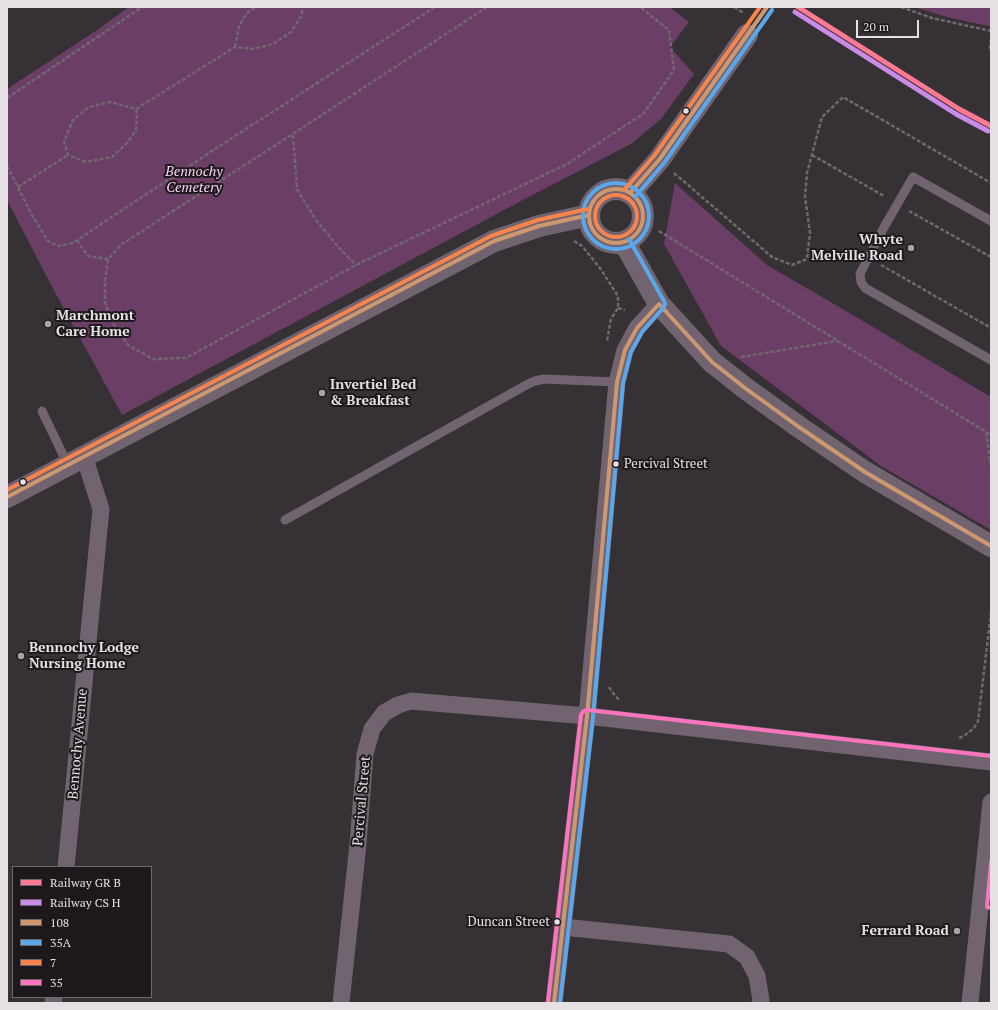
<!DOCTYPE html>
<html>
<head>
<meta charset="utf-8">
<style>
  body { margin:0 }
  #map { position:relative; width:998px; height:1010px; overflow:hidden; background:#353134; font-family:"PT Serif",serif }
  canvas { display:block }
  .frame { position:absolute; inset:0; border:8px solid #e5e0e4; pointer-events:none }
  .legend { position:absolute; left:12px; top:866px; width:140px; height:132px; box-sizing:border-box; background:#1c181b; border:1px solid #6c686b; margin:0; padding:5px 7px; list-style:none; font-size:12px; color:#e5e0e4 }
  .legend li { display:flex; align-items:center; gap:8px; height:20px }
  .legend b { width:20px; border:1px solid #6c686b }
  .scale { position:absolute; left:856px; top:20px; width:63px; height:18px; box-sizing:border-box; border:2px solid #e5e0e4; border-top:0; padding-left:5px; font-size:12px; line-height:14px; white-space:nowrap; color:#e5e0e4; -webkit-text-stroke:3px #1c181b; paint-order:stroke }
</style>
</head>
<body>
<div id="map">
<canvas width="998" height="1010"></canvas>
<div class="frame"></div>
<ul class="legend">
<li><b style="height:5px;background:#fe7a93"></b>Railway GR B</li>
<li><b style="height:5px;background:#ca8be6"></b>Railway CS H</li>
<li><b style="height:5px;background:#cd976f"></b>108</li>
<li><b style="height:5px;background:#5aa8eb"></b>35A</li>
<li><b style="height:5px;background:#f8844c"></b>7</li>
<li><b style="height:5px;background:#fc73be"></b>35</li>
</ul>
<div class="scale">20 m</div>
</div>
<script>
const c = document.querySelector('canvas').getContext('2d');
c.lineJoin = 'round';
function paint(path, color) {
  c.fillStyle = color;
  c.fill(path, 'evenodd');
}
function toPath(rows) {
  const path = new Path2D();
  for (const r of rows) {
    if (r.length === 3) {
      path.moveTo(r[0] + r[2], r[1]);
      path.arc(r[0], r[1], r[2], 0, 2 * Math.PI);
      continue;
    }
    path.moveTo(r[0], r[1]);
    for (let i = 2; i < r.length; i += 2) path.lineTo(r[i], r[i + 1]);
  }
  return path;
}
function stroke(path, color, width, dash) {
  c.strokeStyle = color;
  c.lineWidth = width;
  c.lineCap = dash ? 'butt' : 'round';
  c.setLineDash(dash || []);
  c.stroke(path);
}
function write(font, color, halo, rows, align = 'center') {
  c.font = font + ' "PT Serif",serif';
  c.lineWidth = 4;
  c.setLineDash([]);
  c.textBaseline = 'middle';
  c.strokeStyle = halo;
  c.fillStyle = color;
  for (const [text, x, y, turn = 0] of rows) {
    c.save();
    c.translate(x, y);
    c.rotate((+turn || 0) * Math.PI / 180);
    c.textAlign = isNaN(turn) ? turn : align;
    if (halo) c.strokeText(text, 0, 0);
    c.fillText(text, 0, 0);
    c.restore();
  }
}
const green = toPath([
  [129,7,669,7,689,22,670,47,694,74,661,119,631,144,519,202,122,415,50,283,7,200,7,89,97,30],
  [914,7,991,7,991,26,983,25,947,17],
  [675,183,767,265,841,308,991,397,991,530,881,466,721,346,664,244]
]);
const path = toPath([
  [487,7,296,132,122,244,108,259,105,281,105,302,112,322,128,345,153,359,186,358,356,265,567,164,644,113,674,70,669,30,640,7],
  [734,7,742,12,741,14],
  [901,7,932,18,991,31],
  [991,39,990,48,991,49],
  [235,47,239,26,247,13,256,7],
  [7,98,142,7],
  [136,109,137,114,136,130,127,143,112,157,86,162,68,155,64,142,73,120,89,107,110,102,136,109,235,47,254,49,273,44,291,32,301,16,303,7],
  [293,135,297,189,316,220,340,249,356,265],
  [812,155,884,196],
  [7,166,32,215,48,241,58,246,73,243,113,216,232,138,435,7],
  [674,173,772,257,792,265,807,259,810,233,805,197,807,173,822,117,843,97,991,183],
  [18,187,68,155],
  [909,211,991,257],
  [659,231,991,435],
  [77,240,88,256,108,259],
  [574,241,582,246,600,268,618,296,618,308,611,319,607,341],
  [881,265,991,328],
  [618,308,625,310],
  [741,357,837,341],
  [986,432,991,467],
  [609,687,613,693,619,700],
  [959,738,964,736,974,728,978,721,991,613]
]);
const service = toPath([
  [991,221,913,177,883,229,860,274,861,282,865,288,991,360],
  [42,411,68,465],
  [285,520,528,384,535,381,544,379,617,382]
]);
const minor = toPath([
  [66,867,101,509,84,456],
  [563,927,729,944,747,957,757,976,761,1000,760,1003],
  [53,1003,54,997],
  [341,1003,358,844,365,754,372,729,384,713,398,705,411,701,587,716,991,762],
  [554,1003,587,716,617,382,625,350,637,328,659,304],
  [970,1003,991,802]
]);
const tertiary = toPath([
  [616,216,27],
  [630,193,659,160,747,35],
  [624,242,659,304,712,362,745,388,799,427,865,472,991,546],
  [7,497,494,241,539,226,589,215]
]);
const bus1 = toPath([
  [616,216,27],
  [630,193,659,160,767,7],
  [7,497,494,241,539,226,589,215],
  [554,1003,587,716,617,382,625,350,637,328,659,304,712,362,745,388,799,427,865,472,991,546]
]);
const bus2 = toPath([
  [616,216,33],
  [635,197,664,163,772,10],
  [560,1003,593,717,623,383,631,352,642,332,663,308,665,304,664,301,629,239]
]);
const bus3 = toPath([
  [625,189,654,156,760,7],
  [616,216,21],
  [7,490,491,236,538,220,588,209]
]);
const bus4 = toPath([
  [991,862,987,907,991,908],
  [548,1002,581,715,582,713,584,711,588,710,991,756]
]);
const rail1 = toPath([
  [798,7,959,109,991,126]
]);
const rail2 = toPath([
  [795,12,956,114,988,131]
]);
const markers = [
  [686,111,3.5,"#e5e0e4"],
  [911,248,4,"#a7a3a6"],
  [48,324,4,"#a7a3a6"],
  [322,393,4,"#a7a3a6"],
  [616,464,3.5,"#e5e0e4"],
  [23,482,3.5,"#e5e0e4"],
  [21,656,4,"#a7a3a6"],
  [557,922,3.5,"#e5e0e4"],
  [957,931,4,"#a7a3a6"]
];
const busNames = [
  ["Percival Street",624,464],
  ["Duncan Street",550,922,"right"]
];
const parkNames = [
  ["Bennochy",194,172],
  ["Cemetery",194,188]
];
const poiNames = [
  ["Whyte",903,240,"right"],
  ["Melville Road",903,256,"right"],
  ["Marchmont",56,316],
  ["Care Home",56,332],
  ["Invertiel Bed",330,385],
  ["& Breakfast",330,401],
  ["Bennochy Lodge",29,648],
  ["Nursing Home",29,664],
  ["Ferrard Road",949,931,"right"]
];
const streetNames = [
  ["Bennochy Avenue",78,744,-85],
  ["Percival Street",362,801,-85]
];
paint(green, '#6b3e65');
stroke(path, '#716770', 2.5, [4, 2]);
stroke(service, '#71636f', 9);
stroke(minor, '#71636f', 17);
stroke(tertiary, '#71636f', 22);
stroke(bus1, '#cd976f', 4);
stroke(bus2, '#5aa8eb', 4);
stroke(bus3, '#f8844c', 4);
stroke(bus4, '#fc73be', 4);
stroke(rail1, '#fe7a93', 5);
stroke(rail2, '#ca8be6', 5);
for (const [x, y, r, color] of markers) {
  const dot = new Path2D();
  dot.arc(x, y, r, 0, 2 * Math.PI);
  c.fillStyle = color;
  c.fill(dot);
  stroke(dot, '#1c181b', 1.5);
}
write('13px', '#e5e0e4', '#1c181b', busNames, 'left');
write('italic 14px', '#fbd4f4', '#1c181b', parkNames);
write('bold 14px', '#e5e0e4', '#1c181b', poiNames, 'left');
write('14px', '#e5e0e4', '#1c181b', streetNames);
</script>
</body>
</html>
